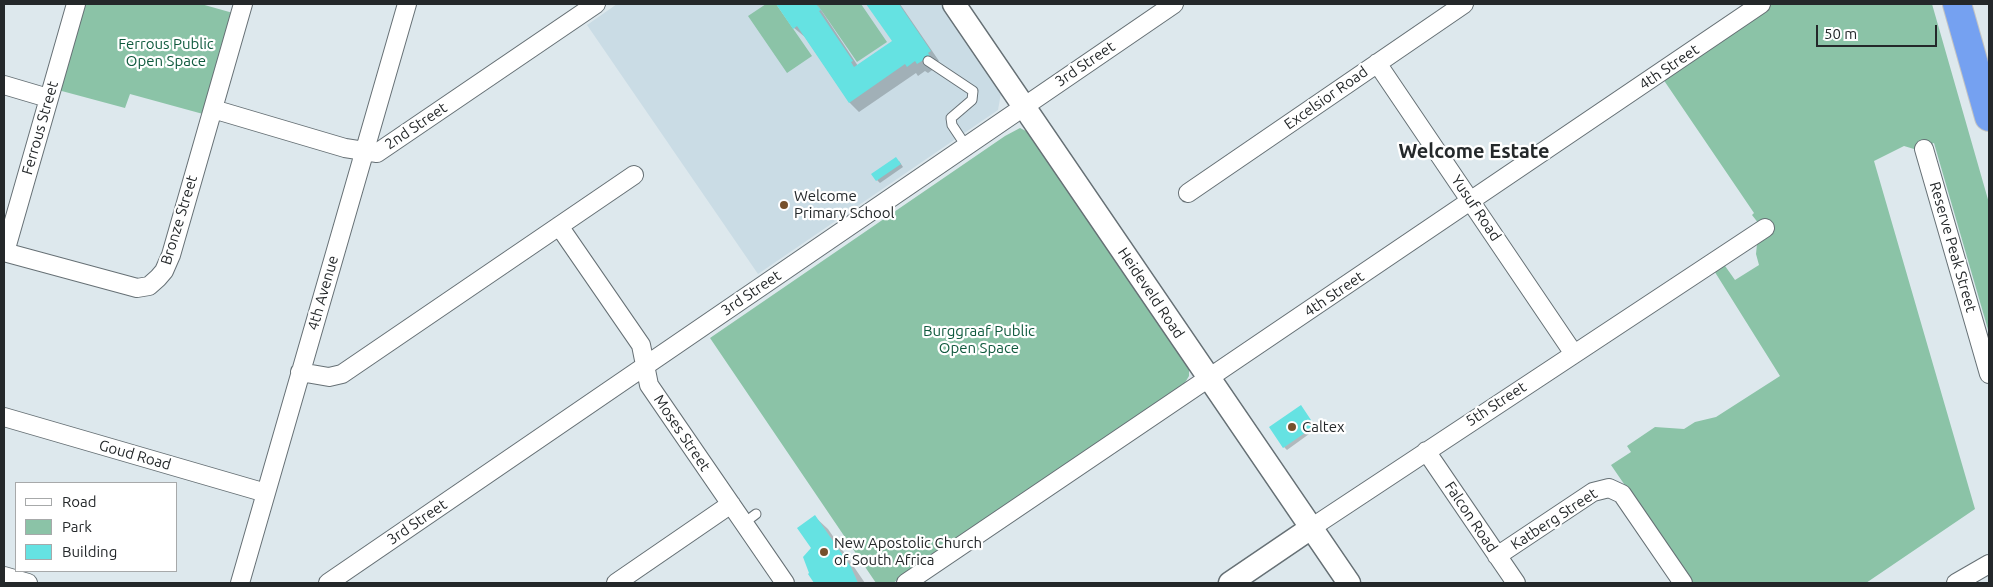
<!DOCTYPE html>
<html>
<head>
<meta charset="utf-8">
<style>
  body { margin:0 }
  #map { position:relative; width:1993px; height:587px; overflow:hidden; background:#dde8ed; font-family:Ubuntu,sans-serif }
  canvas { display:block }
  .frame { position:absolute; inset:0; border:5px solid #24282a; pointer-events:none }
  .legend { position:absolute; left:15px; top:482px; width:162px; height:90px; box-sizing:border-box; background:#fff; border:1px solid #a7a9aa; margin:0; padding:6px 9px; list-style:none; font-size:15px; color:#24282a }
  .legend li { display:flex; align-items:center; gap:10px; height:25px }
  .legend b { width:25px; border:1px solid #a7a9aa }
  .scale { position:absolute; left:1816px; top:25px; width:121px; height:22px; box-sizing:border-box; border:2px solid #24282a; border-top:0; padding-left:6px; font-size:15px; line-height:18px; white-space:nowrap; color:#24282a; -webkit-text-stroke:4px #fff; paint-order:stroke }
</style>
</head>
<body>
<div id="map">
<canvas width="1993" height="587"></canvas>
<div class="frame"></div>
<ul class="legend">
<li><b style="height:6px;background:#fff"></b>Road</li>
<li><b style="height:14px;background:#8bc3a7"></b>Park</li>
<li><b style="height:14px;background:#65e2e2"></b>Building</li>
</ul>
<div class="scale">50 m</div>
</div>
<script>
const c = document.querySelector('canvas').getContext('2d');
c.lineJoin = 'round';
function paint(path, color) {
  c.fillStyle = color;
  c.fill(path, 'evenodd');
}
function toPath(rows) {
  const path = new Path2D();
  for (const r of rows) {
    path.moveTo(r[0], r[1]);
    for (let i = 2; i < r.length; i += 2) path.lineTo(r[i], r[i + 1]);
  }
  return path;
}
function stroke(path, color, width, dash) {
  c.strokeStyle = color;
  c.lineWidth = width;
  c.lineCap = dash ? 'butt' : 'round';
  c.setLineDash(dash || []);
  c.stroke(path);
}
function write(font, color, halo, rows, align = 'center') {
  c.font = font + ' Ubuntu,sans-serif';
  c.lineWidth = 4.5;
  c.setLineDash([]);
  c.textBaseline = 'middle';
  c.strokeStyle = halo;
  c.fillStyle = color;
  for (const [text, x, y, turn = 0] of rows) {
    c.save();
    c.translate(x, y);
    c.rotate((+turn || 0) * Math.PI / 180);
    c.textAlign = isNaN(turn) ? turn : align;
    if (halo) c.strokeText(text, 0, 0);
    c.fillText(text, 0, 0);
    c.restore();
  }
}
const built = toPath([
  [617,4,940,4,1001,93,998,110,758,274,587,25]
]);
const green = toPath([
  [83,4,201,4,233,13,203,114,130,94,125,108,58,90],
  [766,4,776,4,812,56,787,73,748,16],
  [817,4,861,4,887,42,857,62],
  [1772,4,1932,4,1989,203,1989,333,1934,143,1914,149,1904,146,1874,161,1975,509,1866,583,1692,583,1611,465,1631,452,1627,446,1655,427,1684,429,1695,422,1716,417,1780,376,1713,269,1723,263,1735,280,1759,265,1756,254,1759,224,1752,215,1754,213,1663,79],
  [1020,128,1032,134,1189,367,1189,376,1183,386,893,583,876,583,710,338,1005,136]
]);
const shadow = toPath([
  [778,4,817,4,858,66,894,41,867,4,900,4,939,61,936,63,938,66,928,73,925,71,918,76,916,73,859,112,850,103,805,37,794,28],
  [899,161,903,167,880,183,877,180],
  [1303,410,1316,429,1287,450,1284,447],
  [815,517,828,529,865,583,816,583,809,574]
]);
const building = toPath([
  [776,4,816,4,821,10,819,11,853,61,851,62,854,67,892,41,866,4,899,4,931,51,928,53,930,56,917,64,915,61,907,67,905,64,849,103,797,26,793,29],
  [896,157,901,164,876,181,871,174],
  [1301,405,1315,426,1283,448,1269,427],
  [815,515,851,567,858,583,814,583,808,574,809,573,803,557,811,548,797,528]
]);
const service = toPath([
  [928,61,973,91,972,100,951,118,952,125,966,146],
  [744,523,756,514]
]);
const minor = toPath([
  [1377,63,1574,354],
  [4,85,48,98],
  [213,109,345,148,377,153,596,4],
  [1924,149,1989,374],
  [1188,193,1464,4],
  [559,226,641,345,649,385,785,583],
  [4,252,137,288,149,286,158,278,164,271,171,255,243,4],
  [5,252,76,4],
  [300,372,329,377,342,374,634,175],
  [4,417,266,493],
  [1426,451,1516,583],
  [1311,528,1765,228],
  [1497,556,1593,492,1609,488,1622,494,1683,583],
  [4,576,28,583],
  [240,583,407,4],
  [328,583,1174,4],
  [616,583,731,504],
  [906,583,1761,4],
  [1956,583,1989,564]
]);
const tertiary = toPath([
  [954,4,1349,583],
  [1230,583,1311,528]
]);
const motorway = toPath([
  [1957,4,1989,117]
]);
const markers = [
  [784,205,5,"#76502c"],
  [1292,427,5,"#76502c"],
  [824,552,5,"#76502c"]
];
const parkNames = [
  ["Ferrous Public",166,44],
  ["Open Space",166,61],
  ["Burggraaf Public",979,331],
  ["Open Space",979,348]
];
const streetNames = [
  ["3rd Street",1085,64,-34],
  ["4th Street",1669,67,-34],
  ["Excelsior Road",1326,98,-35],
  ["2nd Street",416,126,-34],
  ["Ferrous Street",40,128,-74],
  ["Yusuf Road",1476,208,56],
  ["Bronze Street",179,220,-73],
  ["Reserve Peak Street",1953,247,74],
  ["4th Avenue",323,293,-74],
  ["3rd Street",751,293,-34],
  ["Heideveld Road",1151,293,56],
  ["4th Street",1334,294,-34],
  ["5th Street",1496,404,-33],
  ["Moses Street",682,433,56],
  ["Goud Road",135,455,16],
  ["Falcon Road",1471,517,56],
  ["Katberg Street",1554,519,-33],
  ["3rd Street",417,522,-34]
];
const poiNames = [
  ["Welcome",794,196],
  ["Primary School",794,213],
  ["Caltex",1302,427],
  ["New Apostolic Church",834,543],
  ["of South Africa",834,560]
];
const districtNames = [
  ["Welcome Estate",1474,151]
];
paint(built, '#cadce5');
paint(green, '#8bc3a7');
paint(shadow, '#0003');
paint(building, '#65e2e2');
stroke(service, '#667075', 11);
stroke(minor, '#667075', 20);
stroke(tertiary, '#667075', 25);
stroke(motorway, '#c2c3c3', 30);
stroke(service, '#fff', 9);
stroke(minor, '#fff', 18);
stroke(tertiary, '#fff', 22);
stroke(motorway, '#75a1f1', 28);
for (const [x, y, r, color] of markers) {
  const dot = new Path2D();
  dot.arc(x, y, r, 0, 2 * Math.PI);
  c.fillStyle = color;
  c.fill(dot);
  stroke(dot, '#fff', 2);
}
write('15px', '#105a3e', '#fff', parkNames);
write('15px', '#24282a', '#fff', streetNames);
write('15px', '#24282a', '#fff', poiNames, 'left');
write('bold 20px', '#24282a', '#fff', districtNames);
</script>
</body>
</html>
